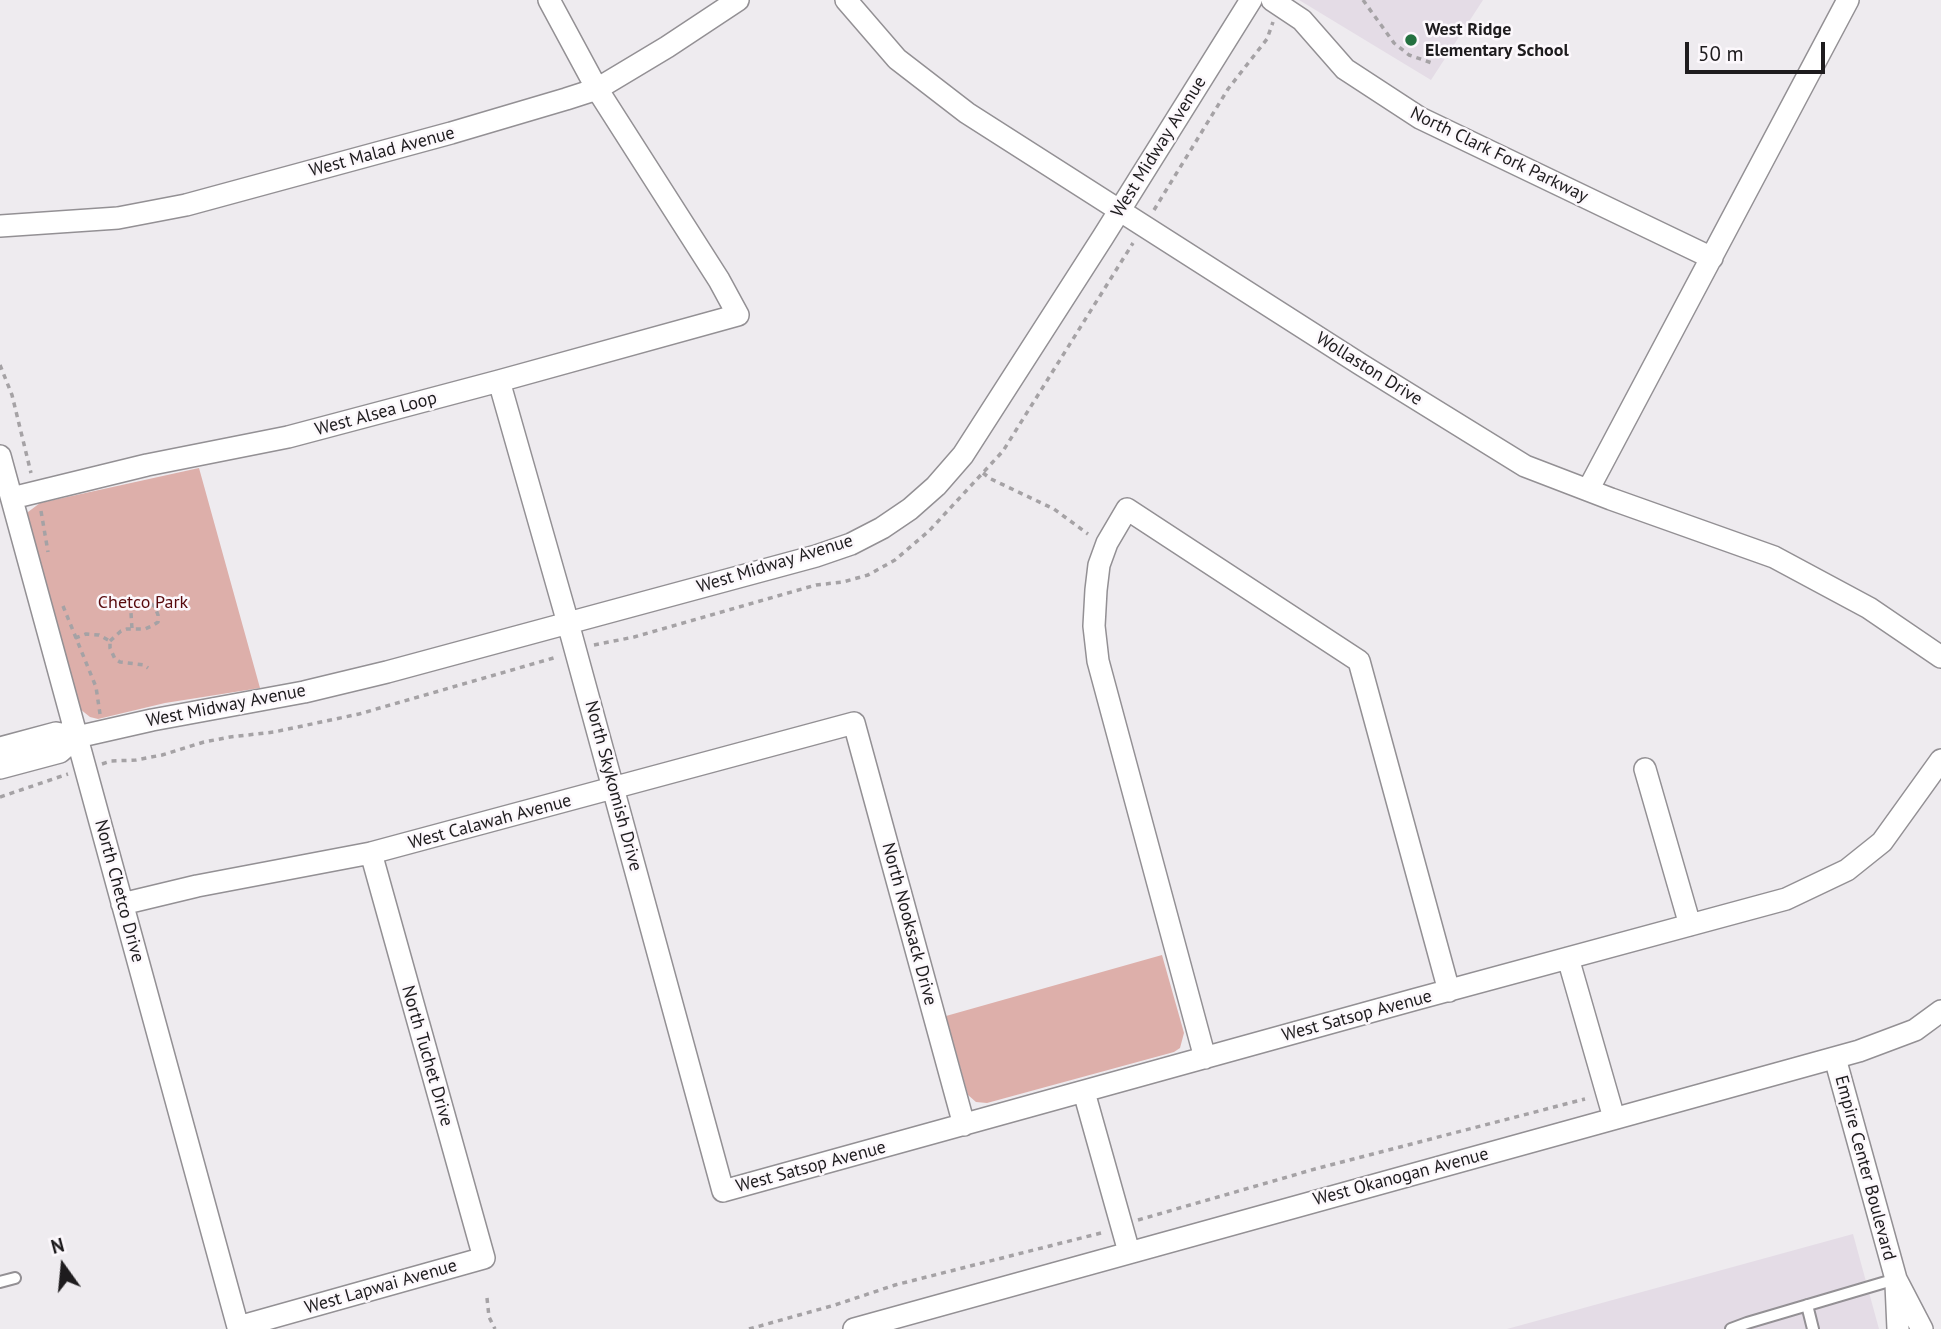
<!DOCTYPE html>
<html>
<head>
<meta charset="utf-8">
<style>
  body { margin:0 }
  #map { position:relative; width:1941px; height:1329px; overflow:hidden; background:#eeebef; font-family:"PT Sans",sans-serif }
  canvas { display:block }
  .north { position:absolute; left:28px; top:1231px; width:70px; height:70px; -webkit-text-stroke:5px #fcf8fc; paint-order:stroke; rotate:345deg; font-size:19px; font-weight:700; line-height:28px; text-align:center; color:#1e1c1e }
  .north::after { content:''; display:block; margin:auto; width:24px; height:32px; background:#1e1c1e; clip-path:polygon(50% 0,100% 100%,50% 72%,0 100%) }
  .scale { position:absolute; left:1685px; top:42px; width:140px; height:32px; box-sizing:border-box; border:4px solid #1e1c1e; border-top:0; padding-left:9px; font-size:21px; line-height:24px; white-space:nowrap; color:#1e1c1e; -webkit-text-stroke:5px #fcf8fc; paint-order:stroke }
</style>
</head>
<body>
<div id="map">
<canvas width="1941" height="1329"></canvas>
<div class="north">N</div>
<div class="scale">50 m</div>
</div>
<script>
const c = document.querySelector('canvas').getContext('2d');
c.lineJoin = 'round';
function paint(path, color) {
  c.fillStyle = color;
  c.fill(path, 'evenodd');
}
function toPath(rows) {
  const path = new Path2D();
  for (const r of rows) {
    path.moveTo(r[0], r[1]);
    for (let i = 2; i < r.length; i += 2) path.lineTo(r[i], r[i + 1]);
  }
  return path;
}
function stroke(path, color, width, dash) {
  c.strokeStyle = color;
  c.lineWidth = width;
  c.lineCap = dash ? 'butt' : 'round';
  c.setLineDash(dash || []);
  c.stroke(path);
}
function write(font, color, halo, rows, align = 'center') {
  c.font = font + ' "PT Sans",sans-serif';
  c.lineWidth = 5;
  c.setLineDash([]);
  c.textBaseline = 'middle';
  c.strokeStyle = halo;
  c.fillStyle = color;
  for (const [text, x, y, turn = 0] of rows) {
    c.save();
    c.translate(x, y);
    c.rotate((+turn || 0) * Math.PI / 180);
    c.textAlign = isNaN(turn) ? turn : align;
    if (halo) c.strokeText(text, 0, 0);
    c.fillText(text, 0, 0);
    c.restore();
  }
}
const built = toPath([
  [1299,0,1483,0,1431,80],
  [1853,1234,1879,1329,1507,1329]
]);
const green = toPath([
  [199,468,260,688,165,703,98,719,90,717,80,709,75,696,27,518,28,512,40,503],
  [1162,955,1184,1033,1180,1048,1174,1052,987,1103,976,1102,968,1095,946,1016]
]);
const path = toPath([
  [1363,0,1394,43,1409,55,1432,63],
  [1154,210,1228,89,1267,39,1273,22],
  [0,365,12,395,31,473],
  [983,473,991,479,1054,509,1088,534],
  [41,511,48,552],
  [63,606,96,687,100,714],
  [75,638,86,634,99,635,110,641,110,648,115,659,120,662,144,665,148,668],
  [110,641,121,631,127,629,145,629,152,626,158,622,158,615,155,607,150,603,144,602,135,606,131,613,132,629],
  [594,645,634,637,816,585,843,582,868,575,895,560,929,531,1003,451,1133,243],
  [102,764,111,761,136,760,162,755,204,742,230,737,274,732,359,714,557,657],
  [0,797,68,774],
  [1138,1220,1315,1169,1585,1099],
  [487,1298,489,1317,495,1329],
  [749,1329,835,1305,895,1285,1105,1232]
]);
const lane = toPath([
  [0,1282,15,1278],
  [1807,1305,1813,1329],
  [1731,1329,1747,1323,1896,1279]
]);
const street = toPath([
  [846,0,897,59,967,113,1360,364,1525,466,1611,499,1774,557,1869,608,1941,657],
  [1272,0,1302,20,1345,69,1420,118,1712,258],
  [0,226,118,218,186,205,451,133,566,99,597,89,667,47,738,0],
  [499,381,568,623,723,1191,1413,1000,1786,899,1847,870,1882,842,1941,760],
  [0,456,238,1327,484,1258,371,853],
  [1588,490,1848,0],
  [12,498,147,465,288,437,499,381,738,315,719,280,597,89,549,0],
  [77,737,152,720,304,692,387,672,816,556,851,544,882,528,910,509,936,486,963,455,1103,237,1251,0],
  [0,748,56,733,77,737,60,752,0,768],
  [1645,769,1690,925],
  [122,904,197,886,371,853,854,723,964,1125],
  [1568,958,1614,1118],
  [1205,1058,1098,661,1094,626,1096,590,1099,565,1107,543,1127,509,1359,661,1449,991],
  [1835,1058,1896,1279,1922,1329],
  [1084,1092,1129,1252],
  [1896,1284,1898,1329],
  [854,1329,1859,1051,1915,1030,1941,1011]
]);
const markers = [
  [1411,40,7,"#247140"]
];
const poiNames = [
  ["West Ridge",1425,30],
  ["Elementary School",1425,51]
];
const streetNames = [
  ["West Midway Avenue",1159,147,-58],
  ["West Malad Avenue",382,152,-15],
  ["North Clark Fork Parkway",1499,155,26],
  ["Wollaston Drive",1369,369,32],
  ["West Alsea Loop",376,414,-15],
  ["West Midway Avenue",775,564,-17],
  ["West Midway Avenue",226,706,-11],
  ["North Skykomish Drive",613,786,75],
  ["West Calawah Avenue",490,822,-15],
  ["North Chetco Drive",119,891,75],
  ["North Nooksack Drive",909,924,75],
  ["West Satsop Avenue",1357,1016,-15],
  ["North Tuchet Drive",427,1056,74],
  ["West Satsop Avenue",811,1167,-15],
  ["Empire Center Boulevard",1865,1168,75],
  ["West Okanogan Avenue",1401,1177,-15],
  ["West Lapwai Avenue",381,1287,-16]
];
const parkNames = [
  ["Chetco Park",143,603]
];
paint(built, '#e4dce6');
paint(green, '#ddafaa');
stroke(lane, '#939094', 14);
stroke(street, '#939094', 24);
stroke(path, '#a5a2a5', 3.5, [5, 5]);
stroke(lane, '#fff', 10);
stroke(street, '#fff', 21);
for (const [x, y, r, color] of markers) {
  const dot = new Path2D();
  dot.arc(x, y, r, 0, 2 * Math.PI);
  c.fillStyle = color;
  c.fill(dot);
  stroke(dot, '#fcf8fc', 2.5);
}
write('bold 18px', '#1e1c1e', '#fcf8fc', poiNames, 'left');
write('18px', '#1e1c1e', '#fcf8fc', streetNames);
write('18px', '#580a0d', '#fcf8fc', parkNames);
</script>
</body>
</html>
